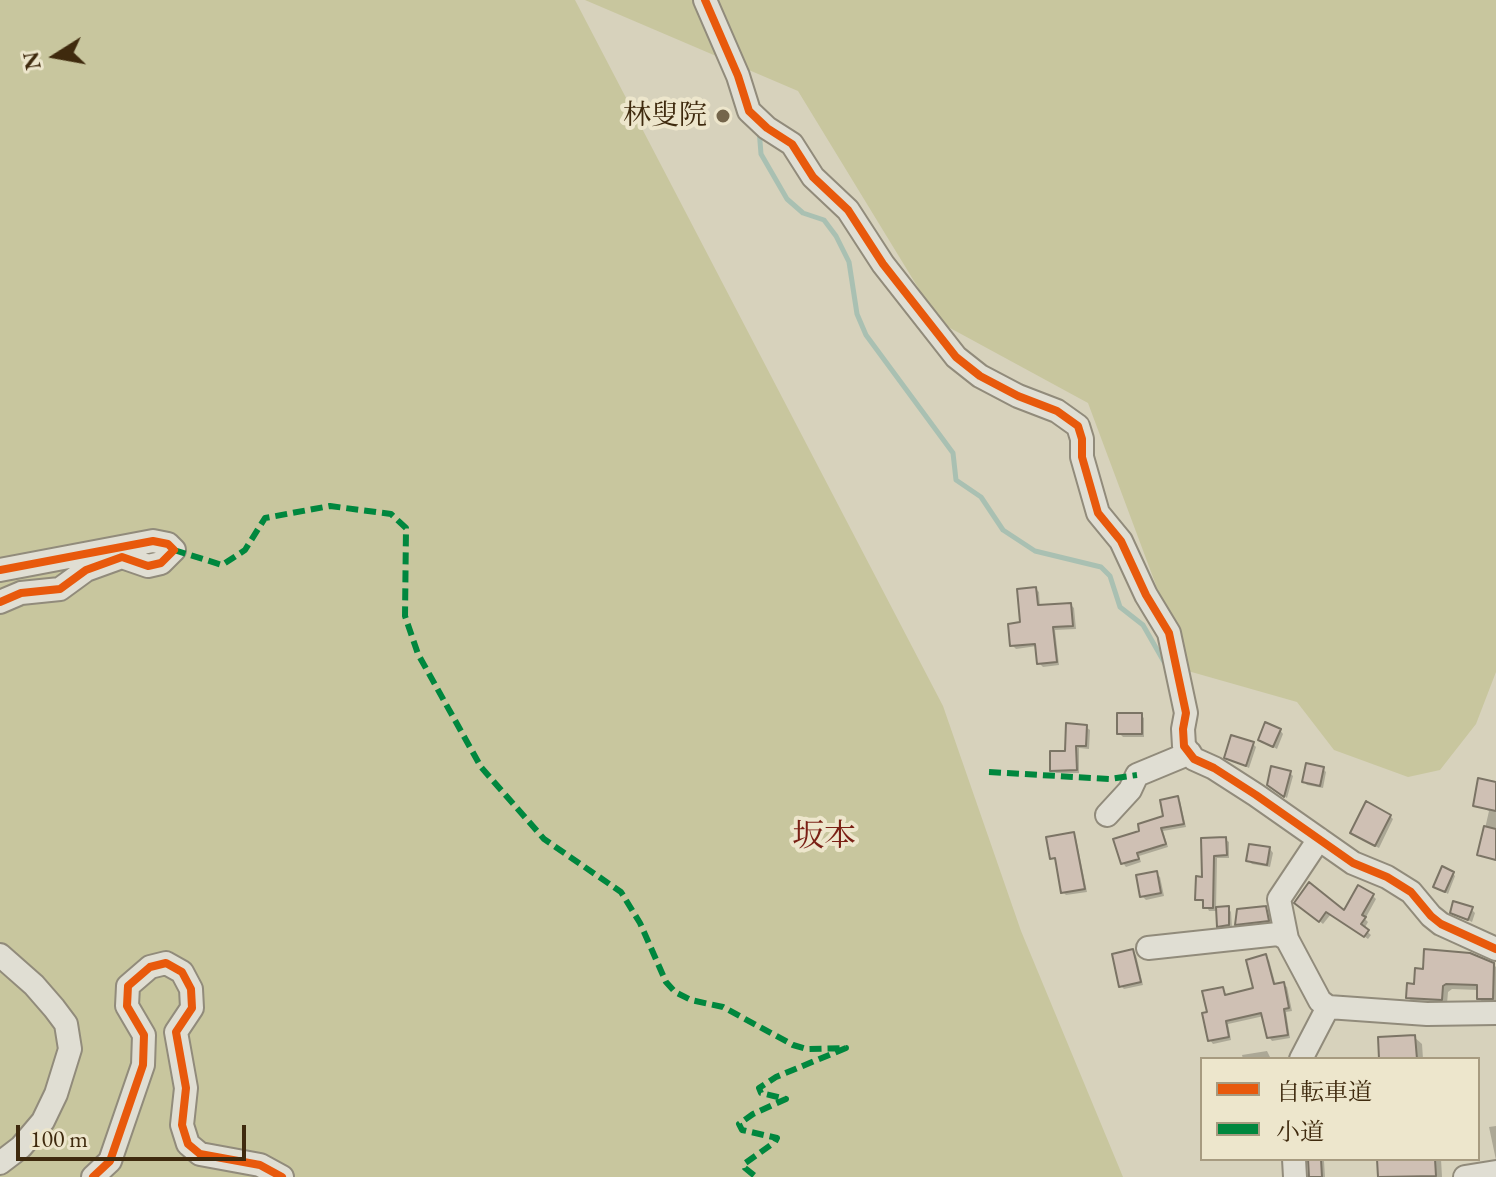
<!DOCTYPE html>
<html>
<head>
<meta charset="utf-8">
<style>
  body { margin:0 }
  #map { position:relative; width:1496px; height:1177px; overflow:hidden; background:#d7d2bc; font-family:"EB Garamond","Noto Serif JP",serif }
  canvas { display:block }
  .legend { position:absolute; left:1200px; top:1057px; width:280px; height:104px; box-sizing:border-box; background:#ede6cc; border:2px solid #a79b80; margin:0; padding:10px 14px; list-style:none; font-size:24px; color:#3f2a0e }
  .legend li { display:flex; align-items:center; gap:16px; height:40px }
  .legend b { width:40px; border:2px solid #a79b80 }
  .north { position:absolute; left:16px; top:16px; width:80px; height:80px; -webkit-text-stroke:6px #ede6cc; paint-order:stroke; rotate:259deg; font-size:22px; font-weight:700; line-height:32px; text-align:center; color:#3f2a0e }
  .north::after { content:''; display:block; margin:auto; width:28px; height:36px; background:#3f2a0e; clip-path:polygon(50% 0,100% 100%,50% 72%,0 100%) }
  .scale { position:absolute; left:16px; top:1125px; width:230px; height:36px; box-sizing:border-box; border:4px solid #3f2a0e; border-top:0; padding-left:10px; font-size:24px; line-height:28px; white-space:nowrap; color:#3f2a0e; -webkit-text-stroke:6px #ede6cc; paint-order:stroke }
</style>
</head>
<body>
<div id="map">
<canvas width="1496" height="1177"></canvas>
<ul class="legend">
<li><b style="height:10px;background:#e8590c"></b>自転車道</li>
<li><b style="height:10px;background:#00873e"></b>小道</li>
</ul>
<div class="north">N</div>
<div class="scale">100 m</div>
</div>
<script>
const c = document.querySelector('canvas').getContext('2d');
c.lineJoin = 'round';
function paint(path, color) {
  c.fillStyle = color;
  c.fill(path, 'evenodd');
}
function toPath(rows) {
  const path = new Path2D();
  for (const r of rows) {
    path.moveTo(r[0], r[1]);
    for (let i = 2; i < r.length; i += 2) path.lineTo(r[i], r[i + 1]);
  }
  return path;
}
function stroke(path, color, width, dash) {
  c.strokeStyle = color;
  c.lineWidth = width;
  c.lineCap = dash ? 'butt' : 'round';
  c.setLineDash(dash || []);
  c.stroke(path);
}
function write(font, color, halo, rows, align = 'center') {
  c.font = font + ' "EB Garamond","Noto Serif JP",serif';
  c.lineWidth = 8;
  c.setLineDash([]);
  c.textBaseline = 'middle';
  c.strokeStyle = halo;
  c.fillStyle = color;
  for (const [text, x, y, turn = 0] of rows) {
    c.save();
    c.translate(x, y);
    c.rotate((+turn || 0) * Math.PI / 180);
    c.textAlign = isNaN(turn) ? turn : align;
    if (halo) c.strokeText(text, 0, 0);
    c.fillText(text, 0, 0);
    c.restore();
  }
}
const green = toPath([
  [0,0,575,0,943,706,1021,931,1123,1177,0,1177],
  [585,0,1496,0,1496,672,1476,724,1440,770,1408,777,1334,750,1297,702,1188,671,1088,403,939,322,798,91]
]);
const shadow = toPath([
  [1036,589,1039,592,1040,607,1071,605,1074,608,1076,629,1055,630,1059,665,1043,667,1039,663,1037,646,1016,649,1012,645],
  [1141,715,1144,718,1144,737,1123,737,1119,733],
  [1086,727,1090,730,1089,749,1079,748,1079,773,1056,773,1052,770],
  [1280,730,1283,734,1277,749,1260,740],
  [1252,743,1256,747,1249,768,1226,757],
  [1323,769,1326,772,1323,788,1307,785,1304,782],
  [1290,773,1293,776,1287,798,1273,788],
  [1496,784,1496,861,1479,855,1489,811,1475,805],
  [1177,798,1180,801,1186,827,1163,831,1168,847,1139,856,1141,862,1126,867,1123,863,1142,833,1166,817],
  [1390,816,1393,819,1379,848,1355,836],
  [1073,834,1076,838,1087,892,1066,895,1063,892,1058,861,1051,858],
  [1225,839,1229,842,1229,858,1217,858,1216,909,1228,908,1231,912,1232,928,1222,929,1219,926,1218,911,1209,911,1205,903,1197,899,1204,879,1203,840],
  [1270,849,1273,853,1270,867,1252,864,1248,860],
  [1451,872,1455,876,1448,894,1435,886],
  [1156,873,1160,877,1164,896,1146,900,1142,896],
  [1373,896,1376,899,1365,919,1368,922,1364,929,1371,935,1368,939,1331,914,1323,924,1297,902,1345,913],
  [1265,908,1269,911,1271,924,1240,927,1237,924],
  [1471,909,1475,913,1472,922,1452,912],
  [1132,952,1136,955,1143,985,1124,989,1121,986],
  [1265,957,1269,960,1276,986,1283,984,1287,987,1292,1011,1286,1012,1290,1038,1272,1041,1269,1037,1264,1016,1228,1024,1231,1040,1213,1044,1210,1040,1209,1013,1222,989,1227,996,1256,989],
  [1493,964,1496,967,1496,1004,1484,1004,1479,998,1479,990,1452,989,1448,992,1447,1004,1414,1003,1408,998,1416,986],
  [1414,1037,1422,1044,1423,1059,1381,1059],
  [1267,1051,1271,1059,1243,1059,1242,1055],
  [1496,1126,1496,1160,1489,1127],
  [1309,1159,1324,1161,1325,1177,1310,1177],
  [1379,1159,1441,1159,1442,1177,1380,1177]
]);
const stream = toPath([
  [759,129,761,154,787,199,803,213,824,220,836,236,849,262,857,314,866,335,953,453,956,480,981,497,1003,530,1035,551,1101,567,1110,576,1120,607,1143,625,1167,667]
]);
const building = toPath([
  [1036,587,1038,605,1071,603,1073,626,1053,627,1057,662,1037,664,1035,644,1010,646,1008,624,1020,622,1017,589,1036,587],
  [1117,713,1142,713,1142,734,1117,734,1117,713],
  [1265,722,1281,729,1273,747,1258,740,1265,722],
  [1066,723,1087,725,1086,746,1076,746,1077,770,1050,771,1050,751,1065,751,1066,723],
  [1231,735,1254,742,1246,766,1224,758,1231,735],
  [1306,763,1324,767,1320,786,1302,782,1306,763],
  [1271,766,1291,771,1284,797,1267,785,1271,766],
  [1478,778,1496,782,1496,811,1473,806,1478,778],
  [1178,796,1184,824,1161,828,1166,844,1137,853,1139,859,1121,864,1113,839,1139,831,1138,824,1163,816,1160,800,1178,796],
  [1366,801,1391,815,1375,846,1350,833,1366,801],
  [1484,826,1496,829,1496,860,1477,855,1484,826],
  [1074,832,1085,889,1061,893,1055,858,1050,859,1046,837,1074,832],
  [1226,837,1227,855,1214,856,1213,908,1203,908,1203,900,1195,900,1196,876,1202,877,1201,838,1226,837],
  [1249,844,1270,847,1267,865,1246,861,1249,844],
  [1442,866,1454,872,1445,892,1433,887,1442,866],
  [1157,871,1161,893,1140,897,1136,875,1157,871],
  [1309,882,1344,910,1358,885,1374,894,1362,915,1366,917,1361,924,1369,930,1364,937,1326,912,1319,922,1294,903,1309,882],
  [1453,901,1473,907,1468,920,1450,913,1453,901],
  [1229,906,1229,925,1217,927,1216,907,1229,906],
  [1266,906,1269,921,1235,925,1237,909,1266,906],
  [1133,949,1141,982,1119,987,1112,954,1133,949],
  [1424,949,1470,953,1494,963,1493,999,1477,999,1477,985,1446,984,1443,986,1442,1000,1406,998,1407,983,1414,984,1415,968,1423,969,1424,949],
  [1266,954,1274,984,1284,982,1289,1008,1284,1009,1288,1035,1267,1038,1261,1013,1226,1021,1229,1037,1208,1041,1202,1013,1207,1012,1202,991,1223,987,1225,995,1253,988,1246,960,1266,954],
  [1415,1035,1417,1059,1379,1059,1378,1037,1415,1035],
  [1308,1159,1321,1159,1322,1177,1309,1177,1308,1159],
  [1377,1159,1435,1159,1436,1176,1378,1177,1377,1159]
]);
const minor = toPath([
  [705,0,738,76,749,111,767,128,792,144,813,177,848,210,883,264,956,357,980,376,1018,396,1057,411,1078,426,1082,439,1082,457,1098,513,1121,541,1146,595,1169,633,1186,713,1183,729,1184,746,1194,759,1214,768,1256,795,1353,863,1387,877,1411,892,1431,916,1441,924,1496,949],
  [0,570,153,541,168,544,174,550,161,563,148,566,122,557,86,570,60,589,21,593,0,602],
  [1107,815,1130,790,1137,775,1190,753],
  [1287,939,1279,899,1319,839],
  [1148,948,1278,934,1287,939,1320,1001,1328,1007,1427,1014,1496,1013],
  [0,955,34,985,54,1008,66,1024,70,1049,56,1094,43,1121,21,1147,0,1163],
  [1301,1059,1328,1007],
  [1294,1159,1295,1177],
  [93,1177,110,1161,143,1065,144,1035,127,1006,128,986,150,967,166,963,182,972,191,989,192,1008,176,1032,186,1088,182,1125,188,1144,200,1154,260,1165,282,1177],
  [1465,1177,1496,1172]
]);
const quiet = toPath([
  [174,550,222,565,245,550,265,518,330,506,391,514,406,528,405,616,418,654,481,767,544,839,621,892,640,923,666,982,675,992,691,1000,723,1007,793,1045,807,1049,846,1048,776,1077,759,1088,761,1093,786,1099,753,1114,739,1124,742,1130,777,1138,775,1142,744,1164,745,1168,756,1177],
  [989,772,1109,779,1137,775]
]);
const cycleway = toPath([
  [705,0,738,76,749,111,767,128,792,144,813,177,848,210,883,264,956,357,980,376,1018,396,1057,411,1078,426,1082,439,1082,457,1098,513,1121,541,1146,595,1169,633,1186,713,1183,729,1184,746,1194,759,1214,768,1256,795,1353,863,1387,877,1411,892,1431,916,1441,924,1496,949],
  [0,570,153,541,168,544,174,550,161,563,148,566,122,557,86,570,60,589,21,593,0,602],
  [93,1177,110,1161,143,1065,144,1035,127,1006,128,986,150,967,166,963,182,972,191,989,192,1008,176,1032,186,1088,182,1125,188,1144,200,1154,260,1165,282,1177]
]);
const markers = [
  [723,116,8,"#74654b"]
];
const poiNames = [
  ["林叟院",707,116]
];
const quarterNames = [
  ["坂本",824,837]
];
paint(green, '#c8c69e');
paint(shadow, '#0003');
stroke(stream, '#a9c0b2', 5);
paint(building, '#cfc0b4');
stroke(building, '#7b7465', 2);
stroke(minor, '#918b7b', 26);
stroke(minor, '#e0ded3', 22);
stroke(quiet, '#00873e', 6, [12, 6]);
stroke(cycleway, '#e8590c', 8);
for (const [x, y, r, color] of markers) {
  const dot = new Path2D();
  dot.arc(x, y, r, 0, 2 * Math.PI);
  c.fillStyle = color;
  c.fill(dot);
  stroke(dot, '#ede6cc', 3);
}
write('28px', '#3f2a0e', '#ede6cc', poiNames, 'right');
write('32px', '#7a1f14', '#ede6cc', quarterNames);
</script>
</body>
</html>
